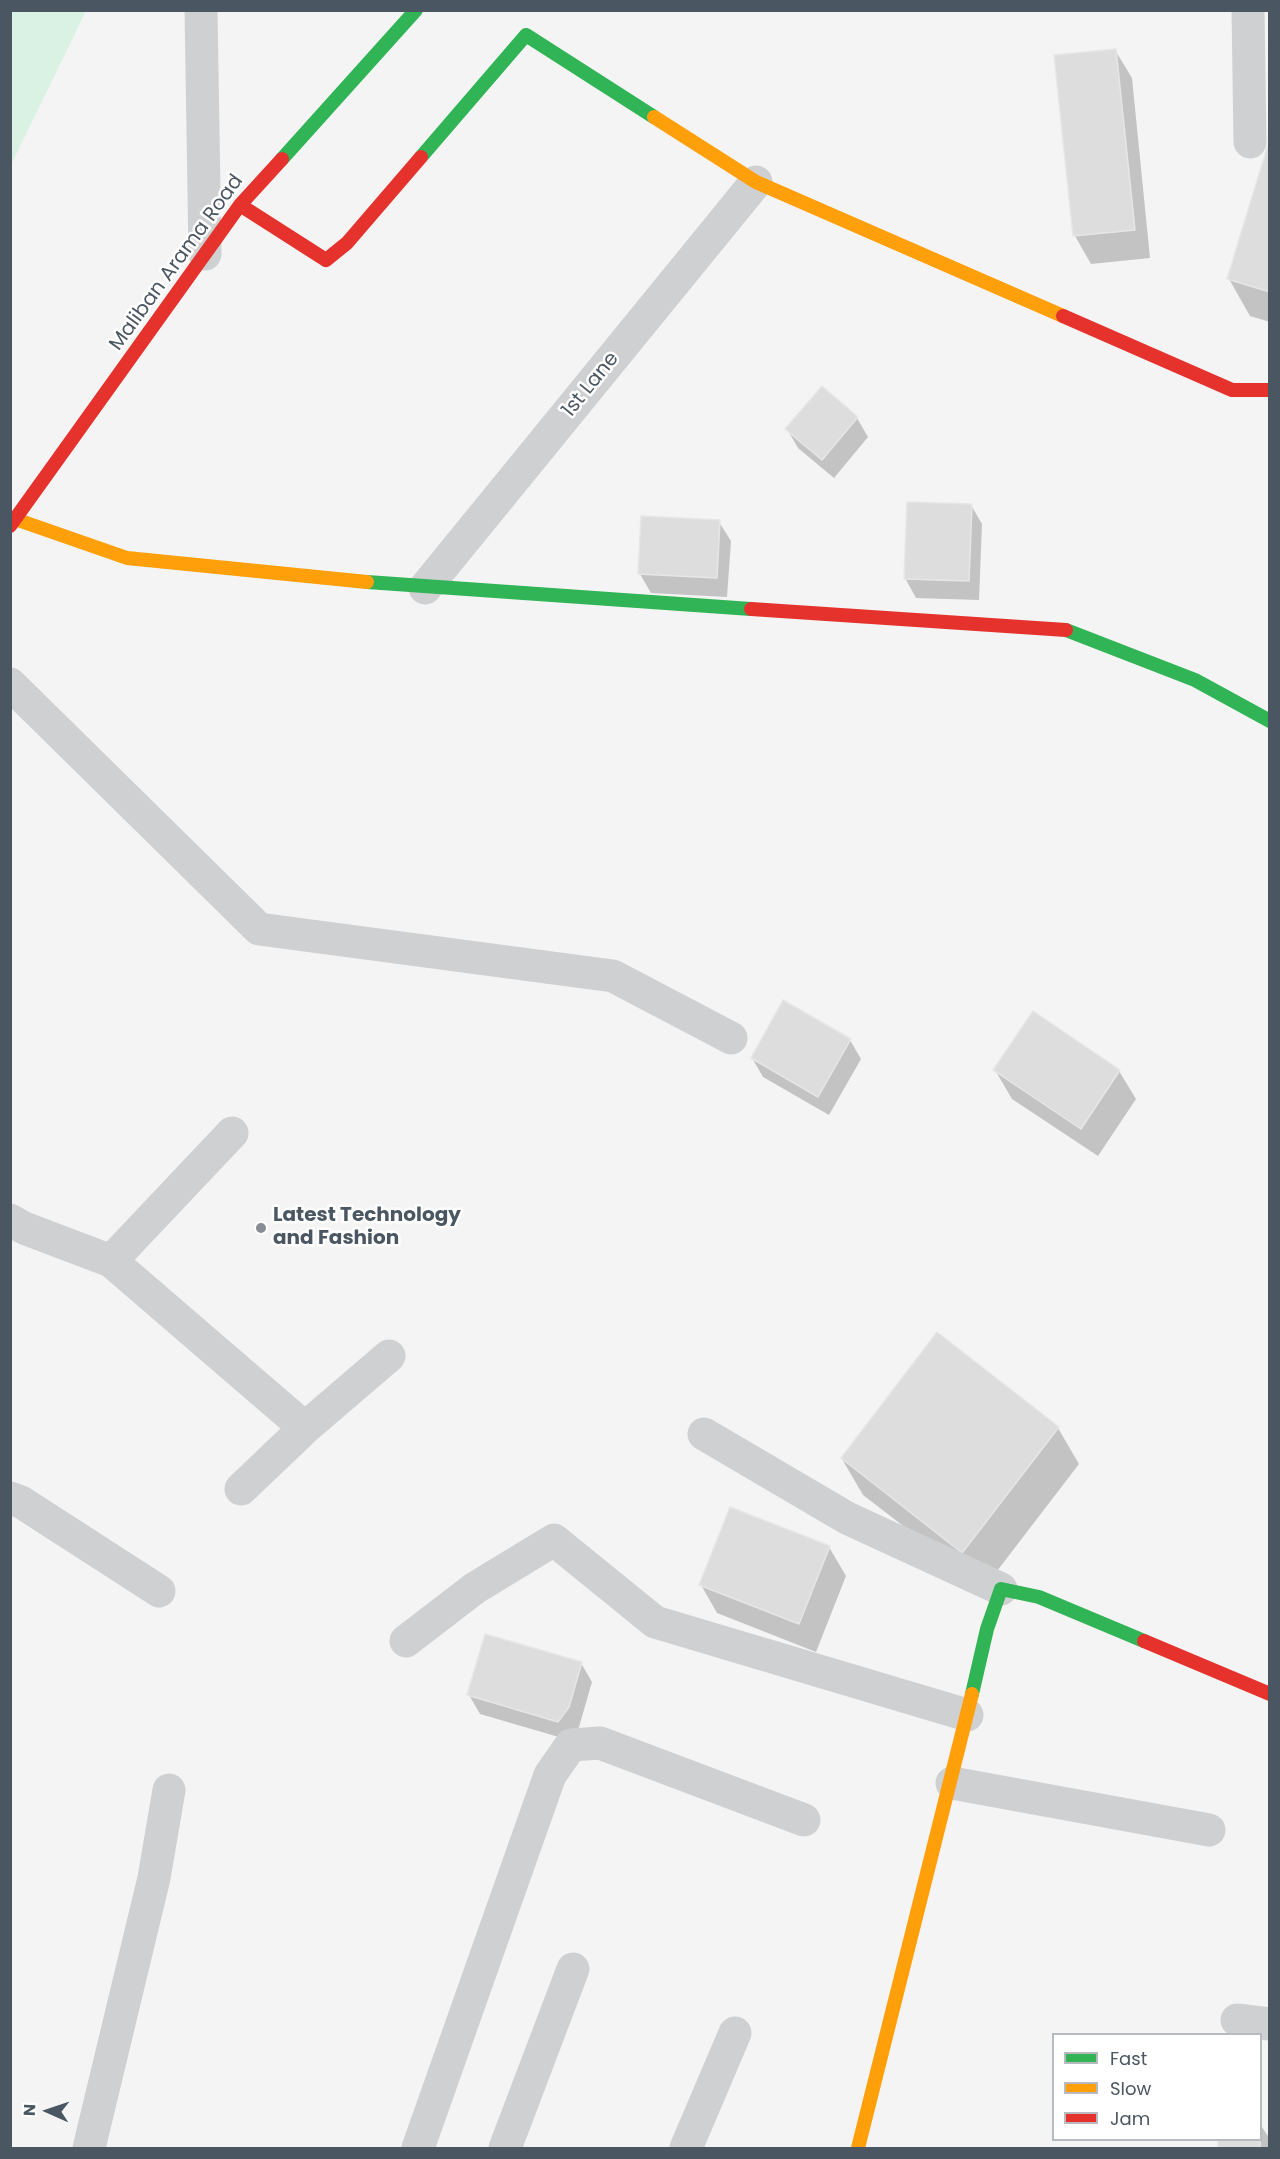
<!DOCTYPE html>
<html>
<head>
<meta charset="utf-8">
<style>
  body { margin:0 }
  #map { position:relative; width:1280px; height:2159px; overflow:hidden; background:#f4f4f4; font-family:Poppins,sans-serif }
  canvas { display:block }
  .frame { position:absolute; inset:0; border:12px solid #4a5661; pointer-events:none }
  .legend { position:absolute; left:1052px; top:2033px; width:210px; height:108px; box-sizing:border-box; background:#fff; border:2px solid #b7bbc0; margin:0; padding:8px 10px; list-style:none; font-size:18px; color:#4a5661 }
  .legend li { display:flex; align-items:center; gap:12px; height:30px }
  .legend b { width:30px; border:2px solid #b7bbc0 }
  .north { position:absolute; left:18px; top:2081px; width:60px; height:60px; -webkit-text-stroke:4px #fff; paint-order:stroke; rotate:273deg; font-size:16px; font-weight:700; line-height:24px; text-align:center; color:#4a5661 }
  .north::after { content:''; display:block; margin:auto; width:21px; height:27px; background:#4a5661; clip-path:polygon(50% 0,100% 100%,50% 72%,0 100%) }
</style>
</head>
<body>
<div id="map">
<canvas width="1280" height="2159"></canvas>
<div class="frame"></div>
<ul class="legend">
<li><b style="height:8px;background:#30b455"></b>Fast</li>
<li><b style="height:8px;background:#ff9f0a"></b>Slow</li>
<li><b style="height:8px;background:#e5322d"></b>Jam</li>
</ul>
<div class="north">N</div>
</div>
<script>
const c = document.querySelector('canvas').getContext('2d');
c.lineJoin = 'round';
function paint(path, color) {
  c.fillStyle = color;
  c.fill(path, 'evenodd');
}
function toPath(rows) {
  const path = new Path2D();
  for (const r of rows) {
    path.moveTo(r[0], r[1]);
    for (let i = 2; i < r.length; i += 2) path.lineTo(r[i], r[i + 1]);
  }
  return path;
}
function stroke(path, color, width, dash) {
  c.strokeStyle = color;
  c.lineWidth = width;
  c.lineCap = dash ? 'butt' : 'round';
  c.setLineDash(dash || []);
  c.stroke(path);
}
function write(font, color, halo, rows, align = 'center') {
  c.font = font + ' Poppins,sans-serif';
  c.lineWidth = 5;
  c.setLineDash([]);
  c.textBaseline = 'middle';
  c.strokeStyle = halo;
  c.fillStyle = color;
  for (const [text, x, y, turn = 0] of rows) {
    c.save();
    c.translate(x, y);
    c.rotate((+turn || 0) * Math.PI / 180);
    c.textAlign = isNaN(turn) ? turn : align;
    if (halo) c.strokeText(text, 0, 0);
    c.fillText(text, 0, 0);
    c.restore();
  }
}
const green = toPath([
  [11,10,86,11,11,165,10,11]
]);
const shadow = toPath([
  [1115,50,1132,78,1150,258,1091,264,1075,236,1056,56],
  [1270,143,1270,322,1250,316,1229,279],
  [857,418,868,437,834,478,798,448,787,429],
  [971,505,982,524,979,600,916,598,905,578],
  [719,522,731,541,727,597,651,593,640,574],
  [850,1040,861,1059,829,1115,763,1077,752,1058],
  [995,1070,1119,1071,1136,1099,1098,1156,1012,1099],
  [1058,1428,1079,1464,984,1588,863,1495,842,1459],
  [829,1547,846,1576,816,1652,717,1613,701,1585],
  [581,1663,592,1682,579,1727,569,1740,480,1714,469,1695],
  [1260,2124,1270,2139,1270,2148,1219,2148,1220,2140,1260,2140]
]);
const building = toPath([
  [1116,49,1135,230,1073,236,1054,55,1116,49],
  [1270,138,1270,292,1227,279,1270,138],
  [822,386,858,417,822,460,785,429,822,386],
  [907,502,972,504,969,581,904,579,907,502],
  [641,516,720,520,717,578,638,574,641,516],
  [783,1000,851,1039,818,1097,751,1058,783,1000],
  [1033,1011,1120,1070,1081,1129,993,1070,1033,1011],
  [937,1332,1059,1427,962,1553,841,1458,937,1332],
  [730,1507,830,1546,799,1624,699,1585,730,1507],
  [485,1634,582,1662,569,1707,558,1722,467,1695,485,1634],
  [1218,2140,1260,2140,1260,2148,1218,2148,1218,2140]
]);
const street = toPath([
  [201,10,205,254],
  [1248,10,1250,142],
  [425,588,756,182],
  [10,684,259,929,613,976,731,1038],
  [10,1220,24,1228,111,1261,305,1428],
  [111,1261,232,1133],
  [704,1434,847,1518,1001,1589],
  [241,1489,305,1428,389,1356],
  [10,1498,21,1502,159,1591],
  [406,1641,475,1588,554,1540,655,1622,967,1715],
  [952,1783,1209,1830],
  [1237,2020,1270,2024],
  [89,2148,154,1878,169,1790],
  [418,2148,550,1775,571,1745,600,1743,804,1820],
  [505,2148,573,1969],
  [686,2148,735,2033]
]);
const fast = toPath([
  [421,157,526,35,654,117],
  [282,159,416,10],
  [367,582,751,609],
  [1066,630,1195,680,1270,721],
  [972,1694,987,1629,1001,1589,1039,1597,1144,1641]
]);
const slow = toPath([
  [654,117,756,182,1063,316],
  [15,519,127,558,367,582],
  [858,2148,972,1694]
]);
const jam = toPath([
  [240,205,326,260,347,243,421,157],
  [1063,316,1232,390,1270,390],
  [10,526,240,205,282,159],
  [751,609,1066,630],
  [1144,1641,1270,1694]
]);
const markers = [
  [261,1228,6,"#868d94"]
];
const streetNames = [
  ["Maliban Arama Road",177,263,-54],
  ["1st Lane",591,385,-51]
];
const poiNames = [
  ["Latest Technology",273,1216],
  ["and Fashion",273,1239]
];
paint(green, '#d9f2e3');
paint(shadow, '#0003');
paint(building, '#ddddde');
stroke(building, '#e5e6e7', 1.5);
stroke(street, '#ced0d2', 33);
stroke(fast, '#30b455', 14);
stroke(slow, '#ff9f0a', 14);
stroke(jam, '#e5322d', 14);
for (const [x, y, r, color] of markers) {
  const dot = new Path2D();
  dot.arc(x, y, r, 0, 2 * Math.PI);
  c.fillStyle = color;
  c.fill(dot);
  stroke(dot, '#fff', 2);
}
write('20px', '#4a5661', '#fff', streetNames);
write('bold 20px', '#4a5661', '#fff', poiNames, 'left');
</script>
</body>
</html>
